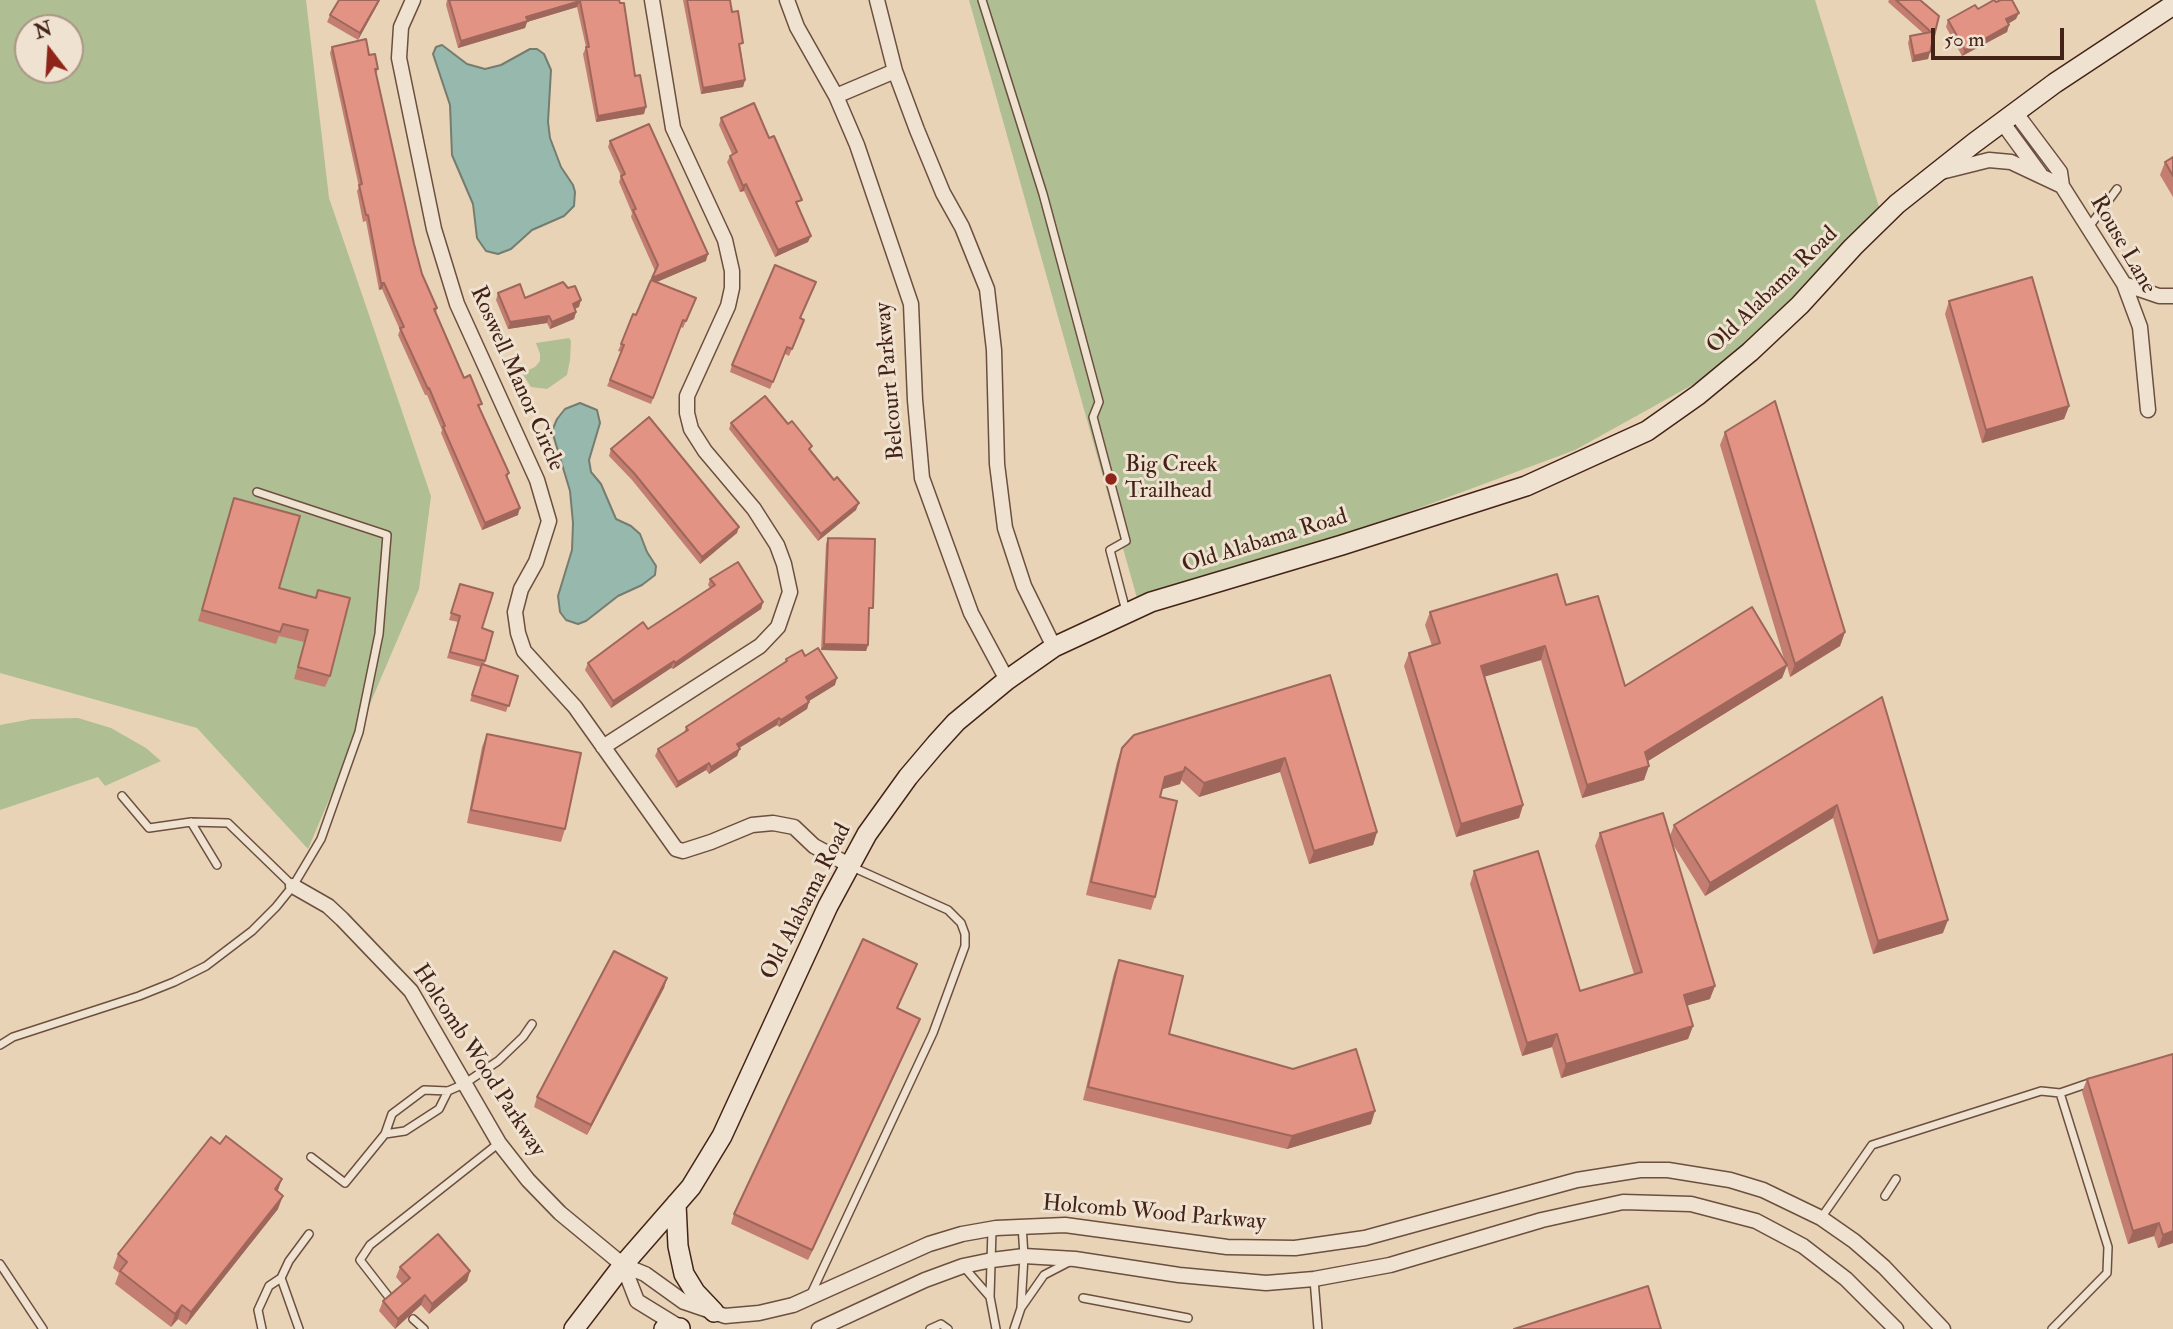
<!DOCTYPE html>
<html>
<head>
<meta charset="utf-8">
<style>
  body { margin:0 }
  #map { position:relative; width:2173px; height:1329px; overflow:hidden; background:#e8d3b7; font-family:"IM FELL Double Pica",serif }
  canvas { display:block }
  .north { position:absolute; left:14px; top:14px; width:70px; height:70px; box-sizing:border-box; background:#f0e2d0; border:2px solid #ab9686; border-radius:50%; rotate:343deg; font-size:19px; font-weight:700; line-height:28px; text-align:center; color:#432317 }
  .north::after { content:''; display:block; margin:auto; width:24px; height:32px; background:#8f2418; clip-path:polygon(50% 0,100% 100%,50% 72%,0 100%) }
  .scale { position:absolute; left:1931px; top:28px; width:133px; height:32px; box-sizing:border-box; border:4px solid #432317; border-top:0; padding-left:9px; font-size:21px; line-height:24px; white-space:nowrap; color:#432317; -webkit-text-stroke:5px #f0e2d0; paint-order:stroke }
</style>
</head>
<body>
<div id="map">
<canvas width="2173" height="1329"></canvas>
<div class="north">N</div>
<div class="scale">50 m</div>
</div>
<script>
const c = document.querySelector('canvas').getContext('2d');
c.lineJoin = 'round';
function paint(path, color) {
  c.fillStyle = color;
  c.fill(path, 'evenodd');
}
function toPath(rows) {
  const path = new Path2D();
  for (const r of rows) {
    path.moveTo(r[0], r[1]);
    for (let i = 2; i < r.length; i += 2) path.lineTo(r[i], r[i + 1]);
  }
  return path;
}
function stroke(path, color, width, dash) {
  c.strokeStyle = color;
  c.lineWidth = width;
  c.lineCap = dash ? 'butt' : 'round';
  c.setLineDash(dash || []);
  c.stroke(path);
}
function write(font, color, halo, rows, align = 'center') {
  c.font = font + ' "IM FELL Double Pica",serif';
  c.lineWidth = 6;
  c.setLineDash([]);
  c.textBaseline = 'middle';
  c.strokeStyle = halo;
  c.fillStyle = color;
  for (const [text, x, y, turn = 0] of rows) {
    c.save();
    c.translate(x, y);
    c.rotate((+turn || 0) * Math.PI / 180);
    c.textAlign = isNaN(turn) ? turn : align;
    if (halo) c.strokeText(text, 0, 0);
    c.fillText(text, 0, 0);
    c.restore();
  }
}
const green = toPath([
  [0,0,306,0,329,198,431,496,419,589,308,849,197,728,0,673],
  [28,28,70,28,70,70,28,70],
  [969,0,1815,0,1880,210,1721,369,1575,450,1379,523,1137,598],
  [569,338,571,341,570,360,567,375,547,389,531,387,522,373,535,367,540,361,540,354,536,343],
  [78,718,111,728,146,748,161,761,105,786,98,777,0,810,0,725,32,719]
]);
const water = toPath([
  [442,45,467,64,485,69,501,65,530,49,537,49,544,54,551,70,548,122,550,138,561,167,573,185,575,192,574,206,564,216,532,230,511,249,498,254,486,251,477,238,473,204,452,155,450,105,433,54,436,47,442,45],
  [580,403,597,410,600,423,589,460,591,472,601,484,616,519,631,526,640,534,647,552,656,566,655,575,642,585,618,596,586,621,578,624,566,620,560,612,558,596,572,550,573,523,570,491,552,431,557,419,565,409,580,403]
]);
const service = toPath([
  [982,0,1043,194,1099,402,1093,417,1126,541,1110,550,1126,611],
  [2089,227,2117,189],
  [122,796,149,828,191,822,228,823,293,886],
  [191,822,217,865],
  [0,1045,13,1037,139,996,174,982,206,966,252,931,276,907,293,886,321,839,359,732,379,634,387,535,257,492],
  [2060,1093,2092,1082],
  [385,1134,405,1131,439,1109,448,1091],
  [311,1157,345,1183,385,1134,392,1114,424,1090,448,1091,464,1084,498,1061,523,1037,532,1024],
  [1885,1196,1896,1179],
  [1821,1218,1872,1145,2041,1091,2060,1093,2108,1247,2107,1273,2052,1329],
  [0,1264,43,1329],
  [963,1266,990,1297,996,1329],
  [281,1278,299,1329],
  [1314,1279,1318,1329],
  [811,1294,933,1033,965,946,965,934,961,923,948,910,850,866],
  [388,1296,360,1260,370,1245,499,1143],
  [990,1297,992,1229],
  [1083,1298,1188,1318],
  [1021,1307,1024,1256,1022,1225],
  [413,1319,424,1329],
  [262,1329,258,1310,269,1286,281,1278,289,1261,309,1234],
  [930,1329,941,1324,948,1329],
  [1014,1329,1021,1308,1044,1275,1069,1262]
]);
const minor = toPath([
  [413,0,401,27,399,58,434,229,457,304,537,480,549,521,536,562,521,589,515,612,518,633,524,651,575,707,676,849,683,851,711,842,752,825,773,823,794,827,814,846,849,865],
  [787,0,797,27,836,96,857,145,911,304,915,400,922,478,971,613,1007,680],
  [877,0,895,71,917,130,943,193,962,227,987,289,994,350,997,464,1005,528,1024,586,1054,647],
  [836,96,895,71],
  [2015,112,2060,172,2062,186,2124,284,2140,327,2148,410],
  [2002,122,2040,174],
  [1941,172,1989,160,2011,162,2062,186],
  [2124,284,2159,296,2173,296],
  [603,747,760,646,778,627,790,592,784,564,777,545,754,509,705,451,691,429,687,413,687,396,728,306,732,288,732,271,725,240,673,128,652,0],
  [293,886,328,906,342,919,411,991,499,1143,528,1180,560,1213,623,1265,645,1274,684,1302,725,1316,759,1313,793,1305,929,1244,962,1234,996,1228,1065,1225,1227,1247,1295,1248,1365,1238,1577,1180,1640,1170,1668,1170,1730,1180,1763,1190,1821,1218,1854,1241,1884,1267,1943,1329],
  [623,1265,637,1301,681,1328],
  [819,1329,925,1280,963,1266,992,1260,1024,1256,1075,1259,1179,1275,1266,1283,1314,1279,1390,1265,1542,1220,1623,1202,1691,1204,1756,1221,1803,1246,1846,1279,1896,1329]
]);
const secondary = toPath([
  [676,1204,678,1246,684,1274,695,1292,714,1312],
  [574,1329,623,1265,691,1187,722,1136,828,906,867,834,908,777,936,744,956,722,1007,680,1054,647,1151,602,1342,545,1526,486,1647,431,1698,395,1750,352,1800,305,1853,247,1897,204,1974,143,2055,83,2173,5],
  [664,1329,680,1328]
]);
const wall = toPath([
  [380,0,358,40,327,22,330,15],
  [447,0,619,0,644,114,596,122,583,54,586,47,577,7,527,22,525,28,458,48,446,5],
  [683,0,730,0,741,50,745,80,743,87,701,94],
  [1889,0,1920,0,1939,16,1928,59,1912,62,1908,43,1910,36,1923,33,1888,2],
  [1996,2,2016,19,2008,24,2009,25,2007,32,1962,56,1946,27,1948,20],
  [332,47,369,55,378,69,376,74,414,244,422,274,437,308,436,313,464,378,509,473,507,478,518,515,482,530,441,433,442,430,427,395,425,395,398,335,400,330,382,289,379,290,366,221,363,222,357,191,359,187,330,53],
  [721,118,799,206,798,207,808,242,775,257,744,191,740,192,727,162,730,156,732,154,719,125],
  [610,141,706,261,656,282,696,298,683,328,681,327,651,404,607,386,622,352,618,351,621,344,636,315,655,271,631,217,632,213,619,182,621,176,608,147],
  [2173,157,2173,197,2160,175,2165,162],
  [498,293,525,298,579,307,575,309,576,312,574,319,550,329,547,323,508,329,496,300],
  [1949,301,2069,406,2064,419,1982,443,1945,314],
  [801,318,804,320,789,356,785,354,770,389,730,372,732,365],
  [731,423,811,451,856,510,818,541,729,429],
  [1725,432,1845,632,1840,646,1790,677,1787,666,1782,678,1648,761,1644,780,1582,798,1541,660,1485,676,1523,805,1519,818,1456,837,1404,666,1409,653,1432,646,1425,625,1430,612,1566,605,1625,686,1785,662,1720,445],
  [611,449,737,533,700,564,632,480,609,456],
  [234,498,279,588,315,598,318,590,330,676,325,687,294,679,304,642,279,636,276,644,198,621],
  [828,538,870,615,869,615,868,645,866,651,821,650,826,544],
  [710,579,763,602,761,609,673,669,671,668,611,708,585,670,588,663,648,629,710,588,708,585],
  [458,590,482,628,493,632,484,665,518,676,506,712,470,701,481,667,447,658,458,622,449,620],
  [786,659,835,685,809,701,807,709,779,727,777,725,739,748,737,756,709,774,706,770,676,788,655,756,658,749,684,733,686,727,785,662],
  [1330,675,1377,832,1373,845,1309,864,1280,772,1199,797,1181,780,1180,784,1162,789,1160,797,1155,897,1151,910,1086,895,1117,762,1122,748],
  [1882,697,1943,933,1873,954,1833,818,1705,896,1672,843,1710,999,1687,1005,1693,1026,1688,1039,1561,1078,1552,1047,1522,1056,1470,884,1474,871,1580,991,1634,974,1595,846,1600,833,1670,836,1674,825],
  [487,734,565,829,561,842,467,823,482,747],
  [1119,960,1169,1034,1371,1124,1287,1149,1083,1100,1114,973],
  [917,964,897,1008,916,1029,808,1260,731,1224,734,1214],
  [667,978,664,988,587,1135,534,1107,537,1097],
  [2087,1079,2173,1243,2158,1248,2154,1236,2128,1244,2082,1092],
  [220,1144,278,1191,278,1209,186,1325,178,1319,171,1327,115,1284,119,1273,113,1268,118,1254],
  [400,1267,470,1271,467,1281,429,1314,421,1305,395,1329,379,1311,383,1301,402,1284,396,1277]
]);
const shadedWall = toPath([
  [379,0,380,0,358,40,360,33],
  [580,1,577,7,527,22,525,28,458,48,461,41,526,17],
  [2019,13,2016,19,2004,26,2006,19],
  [2009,25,2007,32,1962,56,1965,50],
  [1930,52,1928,59,1912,62,1914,56],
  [745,80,743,87,701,94,703,88],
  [646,107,644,114,596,122,598,116],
  [746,184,744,191,740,192,743,186],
  [811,236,808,242,775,257,778,250],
  [708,254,706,261,650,285,652,278],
  [381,283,384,283,382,289,379,290],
  [581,300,579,307,570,310,573,304],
  [576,312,574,319,550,329,552,322],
  [549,316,547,323,508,329,510,322],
  [2069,406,2064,419,1982,443,1986,430],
  [859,503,856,510,818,541,821,534],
  [520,508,518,515,482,530,485,523],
  [739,527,737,533,700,564,702,557],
  [763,602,761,609,673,669,675,663],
  [1845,632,1840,646,1790,677,1795,664],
  [824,644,868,645,866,651,821,650],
  [1545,646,1541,660,1477,679,1481,666],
  [674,661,671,668,611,708,613,701],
  [1787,665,1782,678,1640,766,1645,752],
  [837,678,835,685,804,704,806,697],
  [809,702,807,709,779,727,781,720],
  [779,718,777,725,734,751,737,744],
  [740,749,737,756,709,774,711,767],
  [1285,758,1280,772,1199,797,1204,783],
  [709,763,706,770,676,788,678,782],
  [1649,766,1644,780,1582,798,1587,785],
  [1184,771,1180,784,1160,790,1165,777],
  [1523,805,1519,818,1456,837,1461,824],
  [1837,805,1833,818,1705,896,1710,883],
  [1377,832,1373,845,1309,864,1314,851],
  [1948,920,1943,933,1873,954,1878,941],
  [917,964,913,974,893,1018,897,1008],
  [667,978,664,988,587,1135,591,1125],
  [1715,986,1710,999,1679,1008,1684,995],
  [920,1019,916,1029,808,1260,812,1250],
  [1693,1026,1688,1039,1561,1078,1566,1064],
  [1557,1034,1552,1047,1522,1056,1527,1043],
  [1375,1111,1371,1124,1287,1149,1292,1136],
  [282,1179,277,1193,275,1189],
  [283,1196,278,1209,186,1325,191,1312],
  [2159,1223,2154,1236,2128,1244,2133,1231],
  [2173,1231,2173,1243,2158,1248,2163,1235],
  [470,1271,467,1281,429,1314,432,1304],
  [425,1295,421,1305,395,1329,398,1319],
  [182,1305,178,1319,171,1327,175,1314]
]);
const building = toPath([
  [339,0,379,0,360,33,330,15,339,0],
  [449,0,619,0,620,3,624,3,635,76,640,75,646,107,598,116,586,47,589,47,580,1,526,17,528,21,461,41,449,0],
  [687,0,730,0,732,12,738,11,743,43,739,44,745,80,703,88,687,0],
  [1896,0,1920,0,1939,16,1930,52,1914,56,1910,36,1931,32,1896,0],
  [1994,0,1996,2,2001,0,2012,0,2019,13,2006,19,2009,25,1965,50,1948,20,1975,5,1978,9,1994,0],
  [366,39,369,55,375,54,378,69,375,69,414,244,422,274,437,308,434,309,464,378,470,375,482,404,478,405,509,473,506,475,520,508,485,523,443,427,445,426,429,388,428,389,400,328,404,327,384,283,381,283,368,215,366,215,359,185,362,184,332,47,366,39],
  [754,103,769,138,774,136,802,200,796,202,811,236,778,250,746,184,743,186,730,156,737,152,721,118,754,103],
  [649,124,708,254,652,278,658,265,633,210,636,209,621,176,625,174,610,141,649,124],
  [2173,157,2173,176,2165,162,2173,157],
  [775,265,816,282,800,318,804,320,792,349,787,347,773,382,732,365,775,265],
  [2032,277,2069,406,1986,430,1949,301,2032,277],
  [651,280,696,298,686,321,683,320,653,398,610,380,624,345,621,344,633,314,636,315,651,280],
  [563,282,568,288,575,286,581,300,573,304,576,312,552,322,549,316,510,322,498,293,520,284,525,298,563,282],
  [765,396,788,424,792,421,812,446,809,449,834,480,837,477,859,503,821,534,731,423,765,396],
  [1775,401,1845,632,1795,664,1725,432,1775,401],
  [649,417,739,527,702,557,634,473,611,449,649,417],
  [234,498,300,516,279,588,316,598,318,590,350,598,330,676,298,667,308,630,283,624,280,632,202,610,234,498],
  [828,538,875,539,873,608,869,608,868,645,824,644,828,538],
  [738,562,763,602,675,663,674,661,613,701,588,663,643,622,648,629,715,585,710,579,738,562],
  [1557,574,1566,605,1598,596,1625,686,1752,607,1787,665,1645,752,1649,766,1587,785,1545,646,1481,666,1523,805,1461,824,1409,653,1440,643,1430,612,1557,574],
  [460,584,493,593,482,628,493,632,485,661,450,652,460,616,451,613,460,584],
  [818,648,837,678,806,697,809,702,781,720,779,718,737,744,740,749,711,767,709,763,678,782,658,749,688,730,686,727,787,661,786,659,802,650,805,656,818,648],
  [482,664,518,676,509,706,472,695,482,664],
  [1330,675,1377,832,1314,851,1285,758,1204,783,1185,767,1184,771,1165,777,1160,797,1177,801,1155,897,1091,882,1122,748,1134,735,1330,675],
  [1882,697,1948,920,1878,941,1837,805,1710,883,1674,825,1882,697],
  [487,734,581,753,565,829,471,810,487,734],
  [1663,813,1715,986,1684,995,1693,1026,1566,1064,1557,1034,1527,1043,1474,871,1538,851,1580,991,1642,972,1600,833,1663,813],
  [863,939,917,964,897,1008,920,1019,812,1250,734,1214,863,939],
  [614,951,667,978,591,1125,537,1097,614,951],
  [1119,960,1183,976,1169,1034,1293,1069,1356,1049,1375,1111,1292,1136,1088,1087,1119,960],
  [2173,1054,2173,1231,2163,1235,2159,1223,2133,1231,2087,1079,2173,1054],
  [226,1136,282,1179,275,1189,283,1196,191,1312,182,1305,175,1314,120,1271,127,1262,118,1254,211,1137,220,1144,226,1136],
  [438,1234,470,1271,432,1304,425,1295,398,1319,383,1301,410,1278,400,1267,438,1234],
  [1648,1286,1661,1329,1514,1329,1648,1286]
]);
const markers = [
  [1111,479,7,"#8f2418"]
];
const streetNames = [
  ["Rouse Lane",2122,245,60],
  ["Old Alabama Road",1773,291,-44],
  ["Roswell Manor Circle",516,379,66],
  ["Belcourt Parkway",891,381,-95],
  ["Old Alabama Road",1265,542,-17],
  ["Old Alabama Road",807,902,-63],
  ["Holcomb Wood Parkway",478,1061,57],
  ["Holcomb Wood Parkway",1154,1214,5]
];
const poiNames = [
  ["Big Creek",1125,466],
  ["Trailhead",1125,492]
];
paint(green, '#afbe93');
paint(water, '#97b8ac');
stroke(water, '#757c70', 2);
stroke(service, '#6c4f3f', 10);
stroke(minor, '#6c4f3f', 17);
stroke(secondary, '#432317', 22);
stroke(service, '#f0e2d0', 7);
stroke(minor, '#f0e2d0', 14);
stroke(secondary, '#f0e2d0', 19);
paint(wall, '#c37e71');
paint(shadedWall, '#9f675c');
paint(building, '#e39383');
stroke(building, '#9f675c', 2);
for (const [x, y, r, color] of markers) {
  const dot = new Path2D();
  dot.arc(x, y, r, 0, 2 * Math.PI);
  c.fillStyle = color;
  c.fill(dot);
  stroke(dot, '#f0e2d0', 2.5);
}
write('23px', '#432317', '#f0e2d0', streetNames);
write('23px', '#432317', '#f0e2d0', poiNames, 'left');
</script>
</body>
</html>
